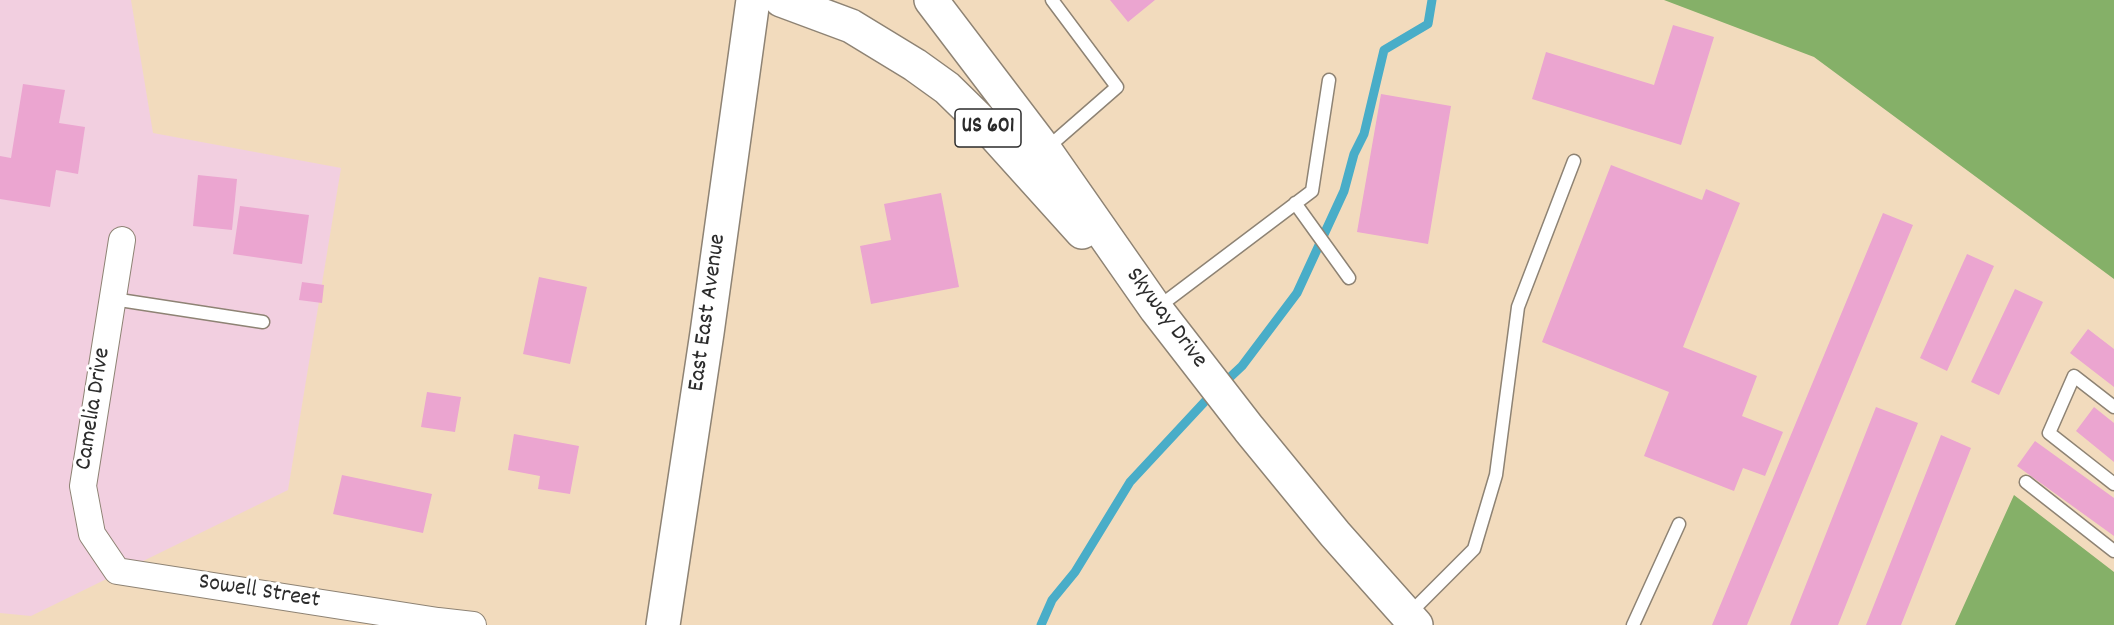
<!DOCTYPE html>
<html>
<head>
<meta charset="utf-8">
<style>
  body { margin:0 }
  canvas { display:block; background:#f2dbbd }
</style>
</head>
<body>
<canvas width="2114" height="625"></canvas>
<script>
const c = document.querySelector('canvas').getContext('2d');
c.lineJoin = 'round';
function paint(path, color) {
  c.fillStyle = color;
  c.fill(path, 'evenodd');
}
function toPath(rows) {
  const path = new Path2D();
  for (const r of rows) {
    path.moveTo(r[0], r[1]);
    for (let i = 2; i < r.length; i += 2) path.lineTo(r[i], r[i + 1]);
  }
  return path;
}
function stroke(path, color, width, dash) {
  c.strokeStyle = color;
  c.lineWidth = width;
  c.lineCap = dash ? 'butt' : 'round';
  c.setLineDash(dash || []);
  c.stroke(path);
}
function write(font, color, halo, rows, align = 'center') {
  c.font = font + ' Dekko,sans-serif';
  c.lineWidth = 6;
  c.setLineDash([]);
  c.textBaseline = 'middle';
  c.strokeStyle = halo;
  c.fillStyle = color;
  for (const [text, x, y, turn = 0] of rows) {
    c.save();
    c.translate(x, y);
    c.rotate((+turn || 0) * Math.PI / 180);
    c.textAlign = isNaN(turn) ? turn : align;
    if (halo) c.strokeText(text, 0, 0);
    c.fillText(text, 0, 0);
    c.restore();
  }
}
const built = toPath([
  [0,0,131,0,153,133,341,168,288,490,31,616,0,613]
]);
const forest = toPath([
  [1664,0,2114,0,2114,279,1814,57],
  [2014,495,2114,572,2114,625,1955,625]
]);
const stream = toPath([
  [1041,625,1052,600,1075,572,1130,482,1210,396,1242,366,1297,293,1344,191,1354,154,1364,134,1384,50,1428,24,1432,0]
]);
const building = toPath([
  [1110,0,1155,0,1128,22],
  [1673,25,1714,37,1681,145,1532,99,1546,52,1654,85],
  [23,84,65,90,59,123,85,127,78,174,56,170,50,207,0,199,0,156,11,158],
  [1381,94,1451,106,1428,244,1357,232],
  [1611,165,1702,200,1706,189,1740,203,1683,347,1757,376,1742,416,1783,432,1765,476,1743,468,1734,491,1644,456,1669,392,1542,342],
  [198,175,237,179,232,230,193,226],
  [941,193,959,287,871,304,860,246,891,240,884,204],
  [240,206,309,215,302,264,233,254],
  [1883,213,1913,225,1747,625,1712,625],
  [1967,254,1994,266,1947,371,1920,358],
  [539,277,587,287,570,364,523,354],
  [302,282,324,285,322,303,299,300],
  [2015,289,2043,302,1999,395,1971,382],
  [2088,329,2114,349,2114,387,2070,353],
  [427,392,461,397,455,432,421,427],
  [1876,407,1918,423,1838,625,1790,625],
  [2094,407,2114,423,2114,462,2076,431],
  [514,434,579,446,570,494,538,489,540,476,508,470],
  [1941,435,1971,448,1901,625,1866,625],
  [2035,441,2114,498,2114,536,2017,466],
  [342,475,432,494,423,533,333,514]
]);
const lane = toPath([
  [1046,149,1117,87,1052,0],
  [1295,203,1349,278],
  [113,299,263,322],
  [1157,308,1312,191,1329,80],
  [2114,407,2074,376,2049,433,2114,484],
  [2026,482,2114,551],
  [1408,615,1474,549,1496,475,1518,307,1574,161],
  [1633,625,1679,524]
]);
const street = toPath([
  [122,240,83,486,92,534,117,571,438,621,473,625]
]);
const secondary = toPath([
  [663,625,707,333,753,0]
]);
const highway = toPath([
  [781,0,851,26,915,65,947,88,991,131,1082,232],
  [931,0,1045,150,1156,309,1249,429,1335,534,1416,625]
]);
const shields = [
  [988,128,66]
];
const shieldNames = [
  ["US 601",988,128]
];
const streetNames = [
  ["East East Avenue",709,313,-82],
  ["Skyway Drive",1165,319,53],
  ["Camelia Drive",95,409,-81],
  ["Sowell Street",259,593,9]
];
paint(built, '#f2cfe0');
paint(forest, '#85b068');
stroke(stream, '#49adc8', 9);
paint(building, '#eba5d0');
stroke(lane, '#8e8374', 15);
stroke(street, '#8e8374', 28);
stroke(secondary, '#8e8374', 36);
stroke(highway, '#8e8374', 36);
stroke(lane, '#fff', 12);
stroke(street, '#fff', 26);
stroke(secondary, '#fff', 33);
stroke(highway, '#fff', 33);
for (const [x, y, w] of shields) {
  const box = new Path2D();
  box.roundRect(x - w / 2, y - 19, w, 38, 4.5);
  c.fillStyle = '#fff';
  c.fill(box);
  stroke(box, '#2b2b2b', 1.5);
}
write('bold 22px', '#2b2b2b', null, shieldNames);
write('24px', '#2b2b2b', '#fff', streetNames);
</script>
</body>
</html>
